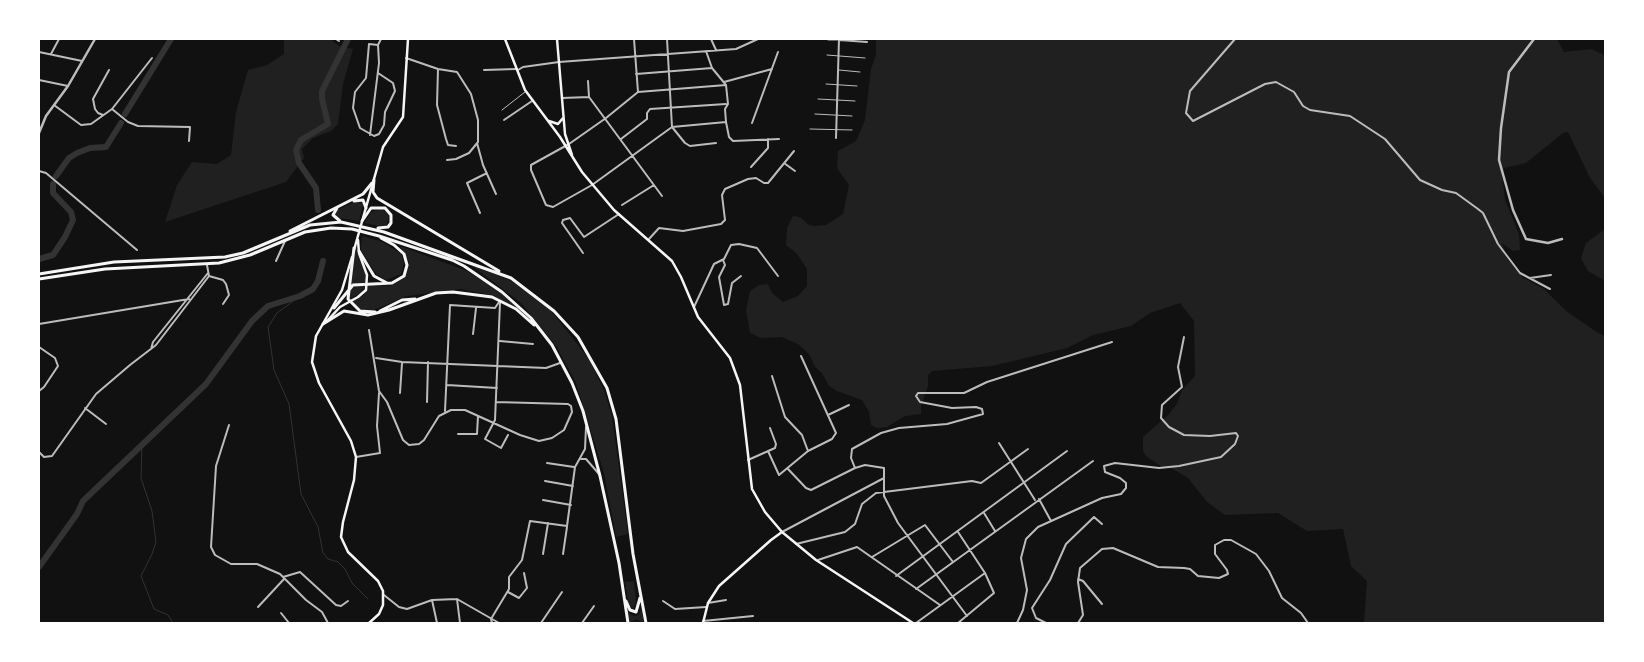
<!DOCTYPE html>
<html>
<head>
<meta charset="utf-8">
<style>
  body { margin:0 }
  #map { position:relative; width:1644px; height:662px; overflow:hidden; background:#111; font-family:"Fira Sans Condensed",sans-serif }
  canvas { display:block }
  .frame { position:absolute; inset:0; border:40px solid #fff; pointer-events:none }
</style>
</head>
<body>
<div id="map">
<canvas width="1644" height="662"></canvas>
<div class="frame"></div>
</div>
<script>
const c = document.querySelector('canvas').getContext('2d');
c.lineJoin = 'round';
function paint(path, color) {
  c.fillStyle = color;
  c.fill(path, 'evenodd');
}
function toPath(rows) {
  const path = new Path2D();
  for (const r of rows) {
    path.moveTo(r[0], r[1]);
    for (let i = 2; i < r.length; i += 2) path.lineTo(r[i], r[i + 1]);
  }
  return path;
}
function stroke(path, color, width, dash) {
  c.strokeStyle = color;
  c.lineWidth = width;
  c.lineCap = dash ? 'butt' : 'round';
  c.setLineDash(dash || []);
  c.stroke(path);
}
const green = toPath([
  [284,39,330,39,339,46,353,49,343,84,338,124,331,131,313,138,302,149,304,158,286,182,165,222,177,185,192,162,217,164,231,155,236,112,248,70,267,65,284,54],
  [876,39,1557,39,1564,52,1591,49,1605,55,1605,198,1590,178,1568,132,1563,133,1526,163,1504,168,1502,175,1505,200,1519,234,1520,250,1513,251,1502,243,1507,258,1522,277,1544,289,1566,311,1598,333,1605,336,1605,623,1364,623,1367,581,1351,566,1343,529,1307,531,1278,513,1225,515,1207,502,1188,478,1173,469,1162,467,1146,456,1143,451,1143,437,1168,415,1177,404,1182,390,1195,376,1194,321,1180,303,1150,313,1131,326,1093,335,1067,348,992,366,932,371,928,375,928,386,921,406,921,414,905,416,887,427,877,428,871,425,869,412,862,400,837,391,829,386,822,373,815,367,809,354,798,344,782,337,761,338,750,333,746,310,750,291,759,285,768,284,772,293,783,302,798,296,807,286,807,269,797,254,786,245,787,228,793,216,800,217,809,225,815,226,826,225,843,214,849,185,837,168,838,151,856,141,865,120,871,69,876,55],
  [357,201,363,204,359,221,339,218,335,215,337,210],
  [382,209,389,215,387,225,380,226,365,223,371,212],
  [1605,229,1605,281,1588,271,1581,258,1586,243],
  [362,236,383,242,401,254,404,263,401,274,386,280,376,274,361,250],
  [356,245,365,273,366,282,350,285],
  [400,246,467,271,502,293,520,310,494,296,461,289,407,296,374,310,358,309,351,302,364,295,368,285,391,286,404,278,409,262],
  [471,265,509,280,530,293,552,312,589,359,604,390,612,416,628,534,616,537,604,473,576,383,556,346,521,303],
  [357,285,365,285,361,293,350,299,349,291],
  [634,581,636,604,632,609,628,601,625,582],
  [641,608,644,623,636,619,630,623,627,610,631,615,636,616,639,614]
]);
const stream = toPath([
  [300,296,277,313,268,327,274,370,289,404,301,494,318,527,323,553,328,559,338,562,345,569,352,583,368,599],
  [142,444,141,478,152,511,156,542,152,554,141,576,154,609,168,615,173,623]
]);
const river = toPath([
  [125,114,171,39],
  [56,176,69,158,77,153,90,148,106,147,121,123],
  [318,210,316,188,299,163,296,150,301,140,328,124,322,99,322,91,348,39],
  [39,259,53,255,65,237,73,220,71,212,53,193,53,184],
  [39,567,77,514,83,501,206,384,252,321,268,306,300,296,313,289,318,281,323,261]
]);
const pedestrian = toPath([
  [828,40,839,40],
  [827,55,865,58],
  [839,70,860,72],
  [826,84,857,86],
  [818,99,855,101],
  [502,110,525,92],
  [815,114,852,116],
  [810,129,852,130]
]);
const minor = toPath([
  [336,39,339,41],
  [634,39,638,92],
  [667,39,672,127],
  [711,39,716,50],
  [1235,39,1190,91,1186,113,1193,121,1265,84,1276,82,1294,92,1303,106,1310,110,1350,116,1385,139,1420,180,1442,190,1456,193,1478,209,1483,213,1498,244,1520,273,1550,289],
  [839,40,867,42],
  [378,45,369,44,366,78,355,92,353,108,360,128,374,136,379,134,384,125,385,112,395,91,393,83,378,73],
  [706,51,712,68,726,85,728,104,725,109,726,122,729,137,733,141,779,139],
  [39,52,82,61],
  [51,54,59,39],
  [406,58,438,69,457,72,471,94,478,120,478,142,469,153,456,159,447,160],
  [438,69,437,105,446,139,448,145,456,146],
  [484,70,516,69],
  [518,70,523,67,559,62,736,49,758,39],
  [636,74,712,68],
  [39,80,68,86],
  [588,81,589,97,662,196],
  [724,82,772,69],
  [638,92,606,118,569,144,531,165,531,170,546,205,553,207,592,185,672,127,726,122],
  [638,92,726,85],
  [562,98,589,97],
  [54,105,81,125,91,124,112,109,152,58],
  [112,109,128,122,138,126,190,127,189,141],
  [103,115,98,113,95,109,93,99,109,70],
  [504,120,532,101],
  [752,123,778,52],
  [672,127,685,143,690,146,716,143],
  [370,135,379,63,378,45,381,39],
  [836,138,839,39],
  [621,139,647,119,647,113,650,109,726,104],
  [477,143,483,165,496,194],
  [784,163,795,171],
  [751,167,768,148,768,139],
  [39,171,46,173,137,250],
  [622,205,654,185],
  [480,213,467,183,487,173],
  [649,239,659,228,683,231,721,224,725,220,722,195,725,189,748,179,756,178,764,183,768,183,794,151],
  [583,253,562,223,563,220,570,218,584,237,619,214],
  [723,260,725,265,719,277,724,305,728,304,732,283,741,276],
  [276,261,285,241],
  [209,276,223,280,226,284,229,295,223,304],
  [1530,278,1551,275],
  [500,303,495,420,485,439,501,448,508,435],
  [694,307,714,264,724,259,731,245,739,244,757,248,778,276],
  [39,324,189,299],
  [369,330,379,391,387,402,403,440,409,445,419,444,424,440,439,416,451,410,465,410,520,435,539,441,552,438,564,430,572,412,571,406,568,404,496,402],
  [473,334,476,308],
  [500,341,533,344],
  [39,347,55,358,58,366,44,387,39,391],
  [151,349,153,342,208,273],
  [376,358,402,362,546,368,560,363],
  [772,376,785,417,802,435,808,451],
  [447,385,497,388],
  [400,393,402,363],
  [427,402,428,362],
  [85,408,106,424],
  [445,411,450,305,495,308,499,302],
  [828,415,849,405],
  [229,425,216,466,211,547,215,555,231,564,257,564,280,574,306,600,322,612,328,623],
  [458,434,477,434,478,416],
  [999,443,1035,500],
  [768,451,779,475,808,451,832,439,836,433,801,356],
  [39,452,44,457,52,456,96,394,130,365,156,345,209,276,207,265],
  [356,457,380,453,377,426,379,393],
  [581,459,586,459,599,474],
  [748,460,775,448,776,444,770,428],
  [547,463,574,467],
  [855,468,851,458,852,449,881,433,899,428,947,424,983,414,982,409,976,407,952,408,920,402,916,396,918,393,964,393,987,382,1112,342],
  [788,469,806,488,811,490,855,468,865,465,884,468,884,496,898,523,967,616],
  [545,481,573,486],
  [1039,499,1051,521],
  [543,500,571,505],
  [984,513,995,531],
  [782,532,884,478],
  [958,532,985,573,994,593,958,623],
  [796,544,845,532,855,524,862,504,876,493,972,481,981,483,1028,449],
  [543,554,548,523],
  [563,554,567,527],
  [872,557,925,525,953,562],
  [818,560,857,547,940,605],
  [896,576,1067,451],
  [283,577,300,572,336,605,341,606,348,601],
  [1078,579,1083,581,1102,604],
  [916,589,1093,461],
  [508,592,519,598,527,588,524,573],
  [384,595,399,607,407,609,432,600,457,599,499,623],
  [457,599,460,623],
  [432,600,437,623],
  [663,601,675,609,706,607],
  [708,603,726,600],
  [258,607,284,579],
  [281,613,289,623],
  [703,621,753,616],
  [492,623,491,619,509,589,509,577,522,560,530,521,567,526,575,467,585,449,586,427],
  [541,623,562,592],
  [582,623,594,606],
  [916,623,985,573],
  [1017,623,1023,610,1027,590,1021,558,1026,539,1038,527,1102,498,1121,494,1126,488,1126,483,1120,478,1105,472,1104,466,1115,463,1159,468,1179,466,1221,457,1235,444,1238,436,1236,433,1210,436,1184,435,1169,427,1161,418,1162,405,1182,387,1178,367,1184,337],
  [1046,623,1036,618,1032,608,1050,580,1066,544,1094,517,1102,524],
  [1078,623,1083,615,1078,582,1080,568,1102,549,1113,548,1158,567,1184,568,1190,569,1198,576,1219,578,1228,574,1227,570,1215,554,1215,545,1224,540,1231,540,1256,554,1269,571,1282,598,1301,613,1308,623]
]);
const tertiary = toPath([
  [1534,39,1509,72,1501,128,1499,160,1513,210,1526,239,1548,243,1562,239],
  [39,133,46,116,68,86,95,39]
]);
const secondary = toPath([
  [505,39,525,90,560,137,582,172,614,210,672,261,681,277,698,317,730,358,740,385,752,489,765,512,782,532,816,560,913,623],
  [557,39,565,134,572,155],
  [549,121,558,124,563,118],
  [354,250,383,147,403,117,408,39],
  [352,257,342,290,316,336,312,362,319,383,351,441,356,457,354,480,343,522,341,537,348,552,378,581,383,591,383,605,379,614,369,623],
  [327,321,340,307,358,297,366,290,367,275,359,253,358,240],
  [703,623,708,603,719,586,771,540,782,532]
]);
const trunk = toPath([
  [374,180,373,192,377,198,499,271],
  [354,201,363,200,366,208],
  [337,208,333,215,340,221],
  [362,221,371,208,385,208,391,215,391,223,388,227,378,228],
  [290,231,363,194,372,183],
  [354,248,348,299,360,311,375,312],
  [359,251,374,276,387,283],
  [39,274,114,262,225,257,243,253,310,225,341,222,384,232,511,278,554,311,578,337,607,388,616,419,633,554,646,623],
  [39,279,105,269,219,263,250,255,305,232,331,228,352,229,379,236,452,260,464,266,502,292,531,318,552,345,572,383,583,411,600,476,619,563,628,623],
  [334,308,353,285,392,283,404,276,407,265,404,254,394,245,381,238],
  [380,311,402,300,415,299],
  [323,324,344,311,368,315,389,310,436,293,453,292,492,297,516,309,534,325],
  [626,601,630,610,636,612,640,598]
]);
paint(green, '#202020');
stroke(stream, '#333', 1);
stroke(river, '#333', 6);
stroke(pedestrian, '#bcbcbc', 1);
stroke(minor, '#bcbcbc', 2);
stroke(tertiary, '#bcbcbc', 2.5);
stroke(secondary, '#f5f5f5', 2.5);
stroke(trunk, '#f5f5f5', 3);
</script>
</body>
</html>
